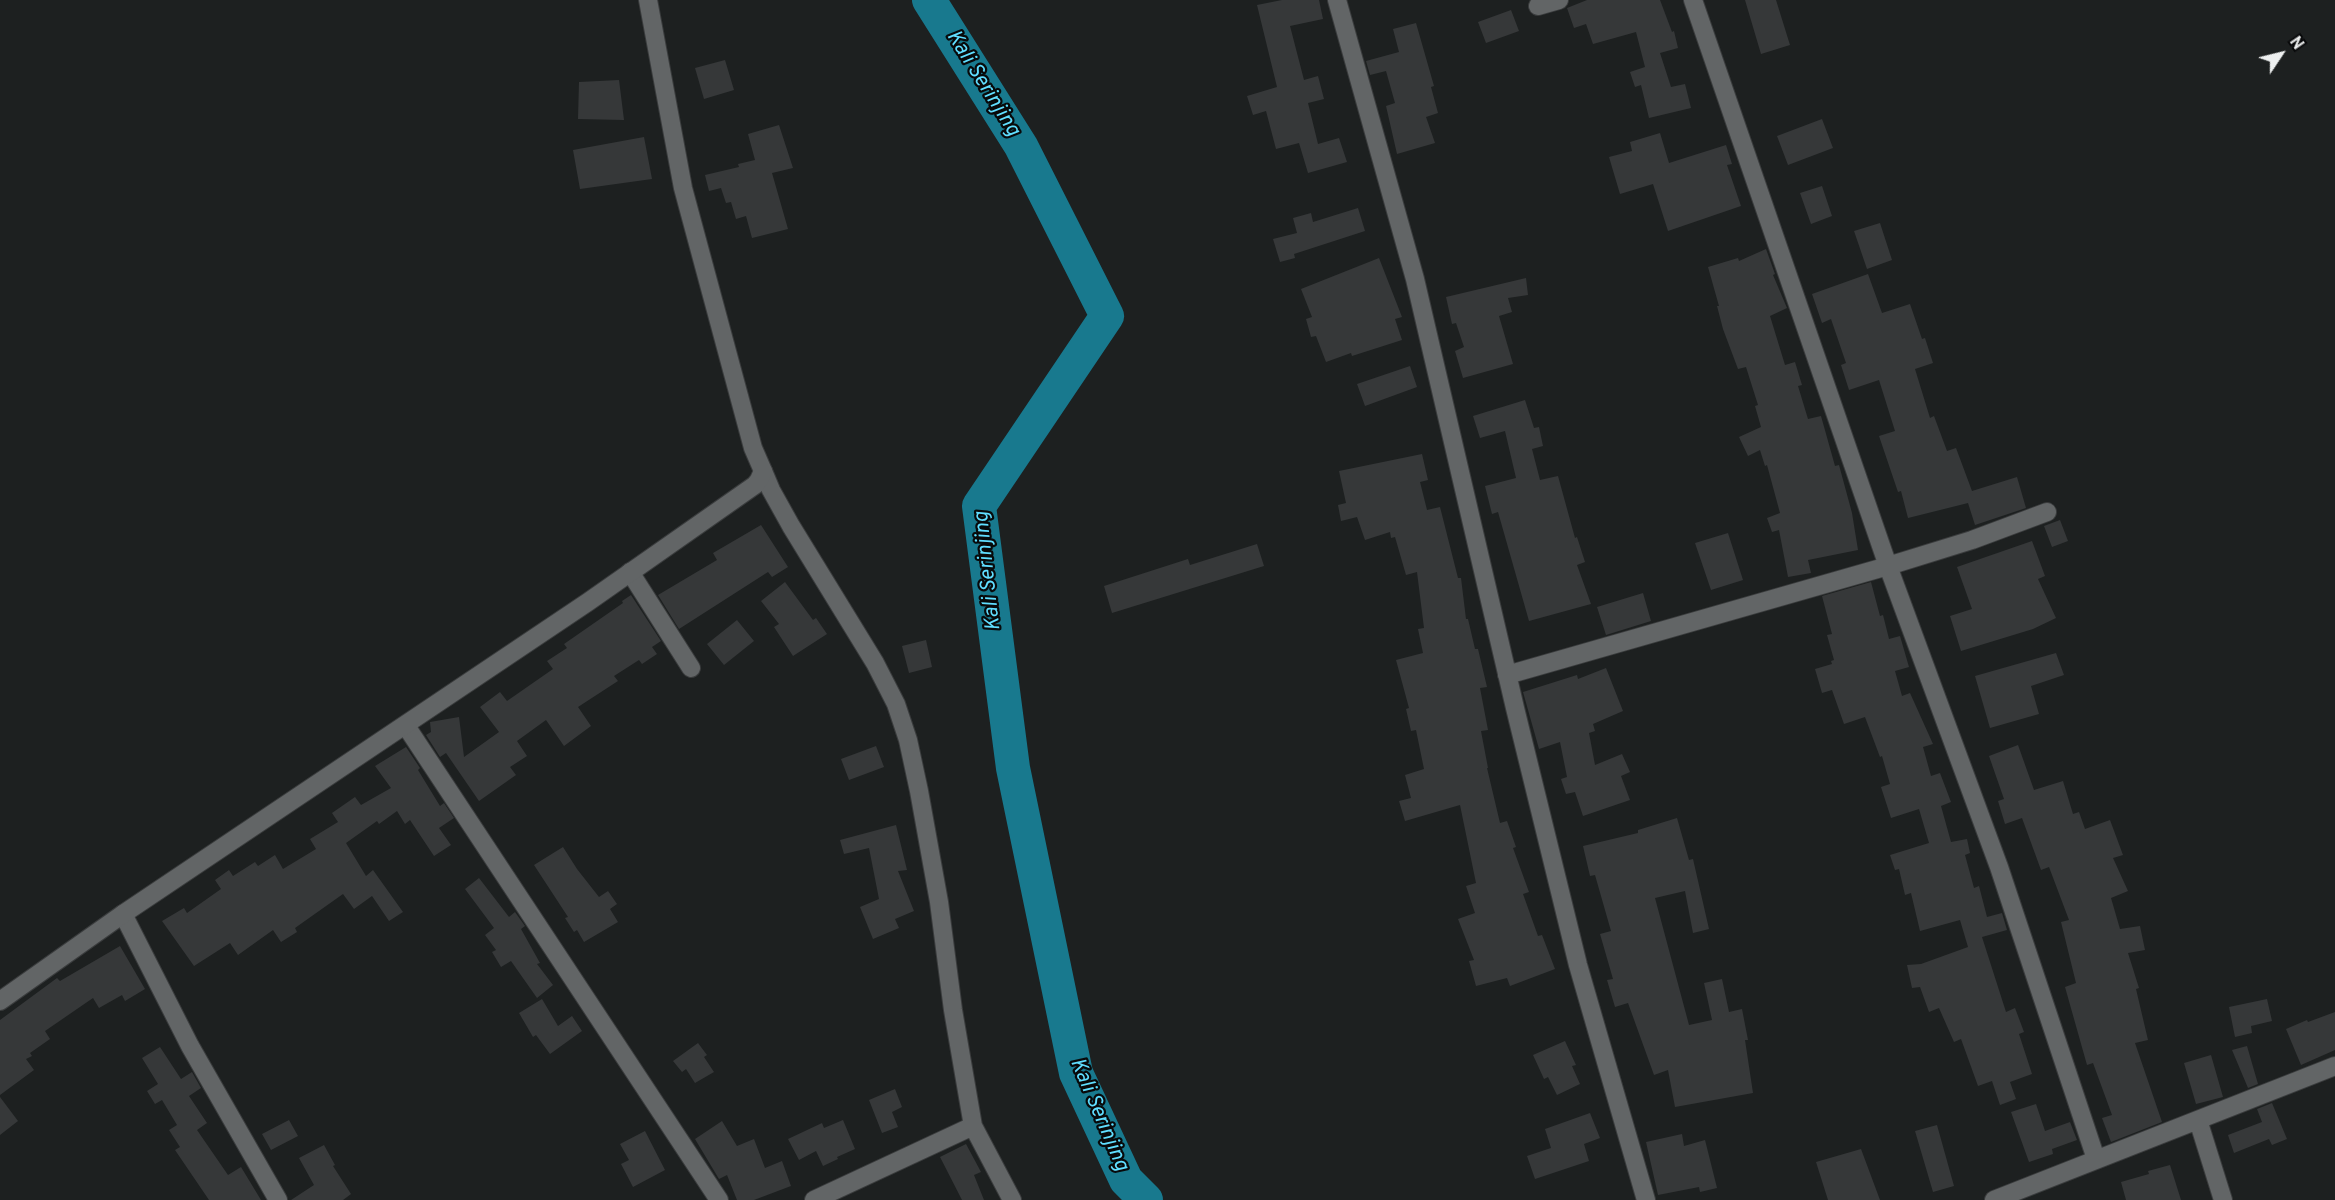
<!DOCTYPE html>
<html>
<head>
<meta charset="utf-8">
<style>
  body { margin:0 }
  #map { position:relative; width:2335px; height:1200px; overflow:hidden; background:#1d2020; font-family:Overpass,sans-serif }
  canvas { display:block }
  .north { position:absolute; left:2251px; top:24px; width:60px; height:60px; -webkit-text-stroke:4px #08090a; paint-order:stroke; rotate:55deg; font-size:16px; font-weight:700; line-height:24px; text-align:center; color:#eef0f0 }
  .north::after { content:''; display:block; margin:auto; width:21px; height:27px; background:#eef0f0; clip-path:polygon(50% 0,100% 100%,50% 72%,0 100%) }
</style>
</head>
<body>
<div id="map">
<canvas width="2335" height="1200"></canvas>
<div class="north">N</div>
</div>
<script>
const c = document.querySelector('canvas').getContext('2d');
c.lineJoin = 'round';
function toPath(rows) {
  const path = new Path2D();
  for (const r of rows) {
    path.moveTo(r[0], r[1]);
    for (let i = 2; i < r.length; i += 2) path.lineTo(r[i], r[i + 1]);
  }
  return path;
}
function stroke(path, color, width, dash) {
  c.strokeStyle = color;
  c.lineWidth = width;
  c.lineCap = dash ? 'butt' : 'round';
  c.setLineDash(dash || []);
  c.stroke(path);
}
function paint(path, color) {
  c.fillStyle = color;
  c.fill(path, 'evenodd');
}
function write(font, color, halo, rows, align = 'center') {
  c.font = font + ' Overpass,sans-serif';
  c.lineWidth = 4.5;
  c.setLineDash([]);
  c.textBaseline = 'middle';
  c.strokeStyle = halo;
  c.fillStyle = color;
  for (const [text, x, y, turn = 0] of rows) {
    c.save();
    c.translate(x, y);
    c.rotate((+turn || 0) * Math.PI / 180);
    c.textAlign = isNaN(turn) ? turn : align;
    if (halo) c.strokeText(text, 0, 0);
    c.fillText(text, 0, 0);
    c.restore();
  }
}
const river = toPath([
  [929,0,1021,146,1107,316,979,506,1013,768,1076,1073,1126,1180,1146,1200]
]);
const building = toPath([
  [1282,0,1319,0,1323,19,1290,26,1304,80,1318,76,1324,99,1308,103,1318,144,1339,138,1347,162,1308,173,1299,143,1276,149,1266,111,1253,115,1247,96,1277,87,1257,5],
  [1587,0,1660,0,1672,32,1674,31,1678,48,1660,53,1671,87,1685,84,1691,108,1649,118,1641,85,1635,87,1630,72,1645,67,1636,32,1593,44,1586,24,1574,28,1567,8],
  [1745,0,1776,0,1790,45,1761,54],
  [1511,10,1519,31,1486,43,1478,22],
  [1416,23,1434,86,1431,87,1438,113,1426,117,1435,143,1397,154,1386,106,1395,103,1386,71,1370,75,1366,61,1399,52,1393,29],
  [725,60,734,90,704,99,695,68],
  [619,80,624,120,578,119,579,82],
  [1822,119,1833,148,1788,165,1777,136],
  [779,125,793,168,772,173,788,229,752,238,746,216,736,219,731,202,726,203,721,188,709,191,705,175,739,167,738,164,755,160,748,134],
  [1660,133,1669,163,1726,145,1732,164,1727,165,1741,206,1668,231,1653,184,1620,194,1609,157,1632,151,1630,142],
  [644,137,652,179,580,189,573,150],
  [1822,186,1832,216,1811,224,1800,193],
  [1358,208,1365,231,1294,254,1295,258,1280,262,1273,239,1297,233,1293,218,1311,213,1313,222],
  [1880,223,1892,260,1867,269,1854,231],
  [1766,249,1775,274,1773,275,1787,308,1770,316,1785,365,1795,362,1802,385,1798,386,1808,419,1821,416,1835,466,1839,465,1852,513,1858,550,1808,560,1811,573,1788,577,1779,530,1772,532,1767,518,1780,513,1767,465,1765,466,1760,450,1748,456,1739,437,1761,427,1755,406,1758,405,1746,367,1738,369,1723,329,1717,306,1719,306,1708,267,1738,258,1739,261],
  [1379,258,1402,317,1395,319,1402,340,1352,356,1351,353,1326,362,1316,336,1311,337,1306,319,1312,317,1301,289],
  [1868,274,1882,313,1910,304,1922,339,1925,338,1933,363,1915,369,1930,418,1934,416,1947,451,1956,448,1972,491,2017,477,2026,508,1975,525,1968,503,1908,518,1901,491,1898,492,1879,436,1895,431,1879,380,1849,390,1841,365,1846,363,1831,319,1822,323,1812,294],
  [1526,278,1528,295,1508,298,1512,312,1499,316,1513,364,1463,378,1455,351,1464,347,1456,323,1452,324,1446,297],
  [1410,366,1417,387,1365,406,1357,384],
  [1525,400,1534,428,1539,427,1543,446,1532,449,1540,480,1558,476,1575,538,1577,537,1585,562,1577,565,1591,604,1529,621,1498,512,1492,514,1485,486,1516,478,1505,431,1480,438,1473,416],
  [1422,454,1428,480,1420,482,1427,510,1440,507,1458,578,1461,578,1466,619,1468,619,1475,649,1478,649,1487,687,1480,688,1488,730,1481,731,1488,768,1487,768,1500,823,1507,821,1516,847,1513,848,1529,892,1523,894,1538,936,1542,935,1555,969,1510,986,1507,978,1476,986,1469,961,1474,960,1458,919,1475,913,1466,886,1476,883,1460,805,1405,821,1399,801,1411,798,1405,775,1424,769,1416,730,1411,731,1406,709,1409,708,1396,660,1423,653,1418,629,1424,628,1417,572,1406,575,1395,537,1391,538,1390,532,1365,540,1357,517,1341,521,1338,505,1346,503,1339,471],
  [2060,520,2068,541,2052,547,2044,526],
  [761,525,788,567,772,577,768,572,679,629,658,595,717,560,713,553],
  [1728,533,1743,580,1711,590,1695,543],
  [2032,541,2045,576,2038,579,2056,618,2033,629,1961,651,1950,616,1972,609,1957,567],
  [1257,544,1264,566,1112,613,1104,586,1188,559,1190,565],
  [785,582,813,620,816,618,827,634,793,656,774,627,779,624,761,601],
  [1871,582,1880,616,1883,615,1889,639,1900,636,1909,667,1895,671,1902,696,1910,693,1933,744,1923,747,1931,776,1940,773,1951,802,1941,806,1951,842,1967,839,1970,853,1965,855,1974,888,1979,886,1987,917,2002,913,2007,930,1982,937,2006,1012,2015,1008,2024,1032,2019,1034,2032,1074,2010,1082,2016,1099,2000,1105,1992,1081,1978,1086,1961,1039,1954,1042,1939,1008,1929,1012,1920,987,1912,988,1907,965,1921,964,1968,947,1960,920,1920,931,1911,893,1905,895,1899,869,1895,870,1890,855,1929,843,1919,809,1891,818,1881,787,1890,784,1882,756,1880,757,1865,717,1844,724,1832,690,1822,693,1815,669,1832,664,1831,661,1834,660,1827,635,1832,634,1822,596],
  [1643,593,1651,621,1606,635,1597,607],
  [631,595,661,641,652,647,657,654,642,664,639,660,614,676,618,681,578,707,591,726,564,746,546,720,517,741,527,756,510,767,516,775,479,801,446,753,440,757,426,735,431,732,430,722,459,717,464,757,499,732,480,707,500,692,507,701,553,669,547,661,567,648,564,644,623,603,622,601],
  [737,620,754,641,724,665,707,644],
  [926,640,932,667,909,673,902,646],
  [2056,653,2064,675,2031,686,2039,714,1990,728,1975,676],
  [1606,668,1623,711,1593,724,1595,731,1589,733,1595,765,1622,754,1630,772,1621,776,1630,800,1583,816,1575,792,1566,794,1561,779,1567,777,1560,742,1539,749,1523,692,1577,675,1578,679],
  [2018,745,2034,790,2063,781,2073,814,2079,812,2085,829,2110,820,2123,855,2113,858,2128,891,2111,898,2120,929,2140,926,2145,950,2128,953,2139,988,2136,989,2148,1040,2135,1043,2162,1122,2111,1142,2102,1118,2112,1115,2093,1063,2087,1065,2065,987,2076,983,2061,922,2069,920,2049,867,2041,870,2022,818,2005,824,1998,801,2004,799,1989,756],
  [876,746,884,767,849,780,841,759],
  [406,747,420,768,418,770,440,806,444,803,454,818,439,828,451,845,434,856,410,820,405,824,397,811,379,824,377,821,346,843,366,876,373,870,403,912,389,921,372,896,354,909,343,894,295,928,297,932,281,942,273,930,238,955,230,943,194,966,162,921,184,908,187,913,221,889,215,880,229,870,233,876,255,862,258,866,275,855,283,869,316,849,310,839,338,822,332,813,355,797,361,805,391,788,375,766],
  [1677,818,1689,860,1693,859,1709,929,1693,933,1685,891,1655,898,1689,1025,1712,1020,1704,983,1722,979,1729,1012,1742,1009,1748,1040,1745,1040,1753,1093,1675,1107,1668,1070,1654,1075,1628,1003,1615,1007,1607,980,1613,979,1600,934,1611,931,1595,875,1590,876,1583,846,1638,833,1638,830],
  [896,825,907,870,898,871,914,911,895,919,899,928,873,939,860,907,879,899,869,848,844,854,840,840],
  [563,847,577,869,599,897,608,891,617,904,610,909,618,922,584,942,577,930,574,932,565,918,568,917,534,865],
  [479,878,509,917,515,912,525,926,521,929,540,963,537,964,553,985,537,998,511,961,501,967,492,952,496,950,485,935,494,928,465,889],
  [120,946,145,989,125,1001,122,995,99,1008,93,998,45,1031,50,1039,30,1053,32,1056,26,1059,34,1070,0,1095,0,1020,57,978,60,981],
  [542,999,558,1026,572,1016,582,1031,550,1054,536,1035,533,1037,519,1013],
  [2267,999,2272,1021,2251,1026,2252,1033,2235,1037,2229,1007],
  [2335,1012,2335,1050,2301,1065,2286,1029,2307,1020,2308,1022],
  [1565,1041,1576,1065,1572,1066,1580,1084,1557,1095,1548,1077,1544,1079,1533,1055],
  [698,1043,707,1055,704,1057,714,1072,695,1083,686,1069,682,1072,673,1061],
  [2247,1046,2258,1084,2248,1088,2232,1050],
  [160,1047,181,1079,192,1072,201,1088,189,1096,207,1123,197,1130,228,1175,241,1167,261,1200,209,1200,175,1150,180,1147,169,1130,177,1125,162,1100,155,1104,147,1091,158,1084,142,1058],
  [2211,1055,2223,1097,2196,1104,2184,1063],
  [895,1089,902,1107,892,1112,898,1127,882,1133,869,1100],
  [0,1097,18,1121,0,1135],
  [2272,1103,2287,1139,2272,1145,2269,1139,2234,1153,2228,1135,2262,1122,2257,1109],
  [2036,1104,2045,1131,2070,1122,2077,1140,2052,1149,2053,1154,2029,1162,2011,1112],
  [1590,1113,1600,1138,1584,1144,1589,1161,1535,1179,1527,1156,1551,1148,1545,1129],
  [289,1120,298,1136,271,1150,262,1134],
  [843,1120,855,1149,837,1157,838,1159,823,1166,816,1151,799,1160,788,1139,822,1123,824,1128],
  [722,1121,737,1146,754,1139,765,1168,782,1161,791,1186,754,1200,737,1200,727,1175,719,1179,695,1139],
  [1937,1125,1954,1186,1933,1192,1915,1131],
  [645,1131,665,1170,633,1187,621,1164,629,1160,620,1144],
  [1682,1134,1684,1146,1705,1140,1717,1188,1700,1192,1699,1187,1658,1195,1646,1142],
  [966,1144,981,1172,974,1175,984,1200,962,1200,940,1157],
  [324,1145,335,1165,333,1166,351,1194,343,1200,291,1200,314,1185,299,1158],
  [1861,1149,1880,1200,1828,1200,1816,1162],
  [2170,1165,2181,1200,2126,1200,2121,1182,2149,1174,2148,1171]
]);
const street = toPath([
  [1337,0,1415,279,1515,708,1578,965,1646,1200],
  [1693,0,1888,566,1999,867,2096,1159],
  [1538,6,1559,0],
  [763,471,771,490,791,526,875,663,896,704,908,740,919,791,939,902,953,1010,973,1126,1012,1200],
  [630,572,691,668],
  [1507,675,1888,566,1972,540,2047,512],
  [406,726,719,1200],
  [123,914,190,1046,278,1200],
  [2198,1120,2223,1200],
  [814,1200,973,1126],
  [1994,1200,2335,1066]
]);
const secondary = toPath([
  [0,1001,123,914,588,602,755,485,759,480,763,471,753,448,683,188,648,0]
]);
const waterNames = [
  ["Kali Serinjing",982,84,58],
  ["Kali Serinjing",989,571,-96],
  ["Kali Serinjing",1098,1115,67]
];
stroke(river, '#18798e', 34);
paint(building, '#363839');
stroke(street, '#3a3c3d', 20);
stroke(secondary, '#3a3c3d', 20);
stroke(street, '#626566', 18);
stroke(secondary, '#626566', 18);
write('italic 21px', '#60deff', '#08090a', waterNames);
</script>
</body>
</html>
